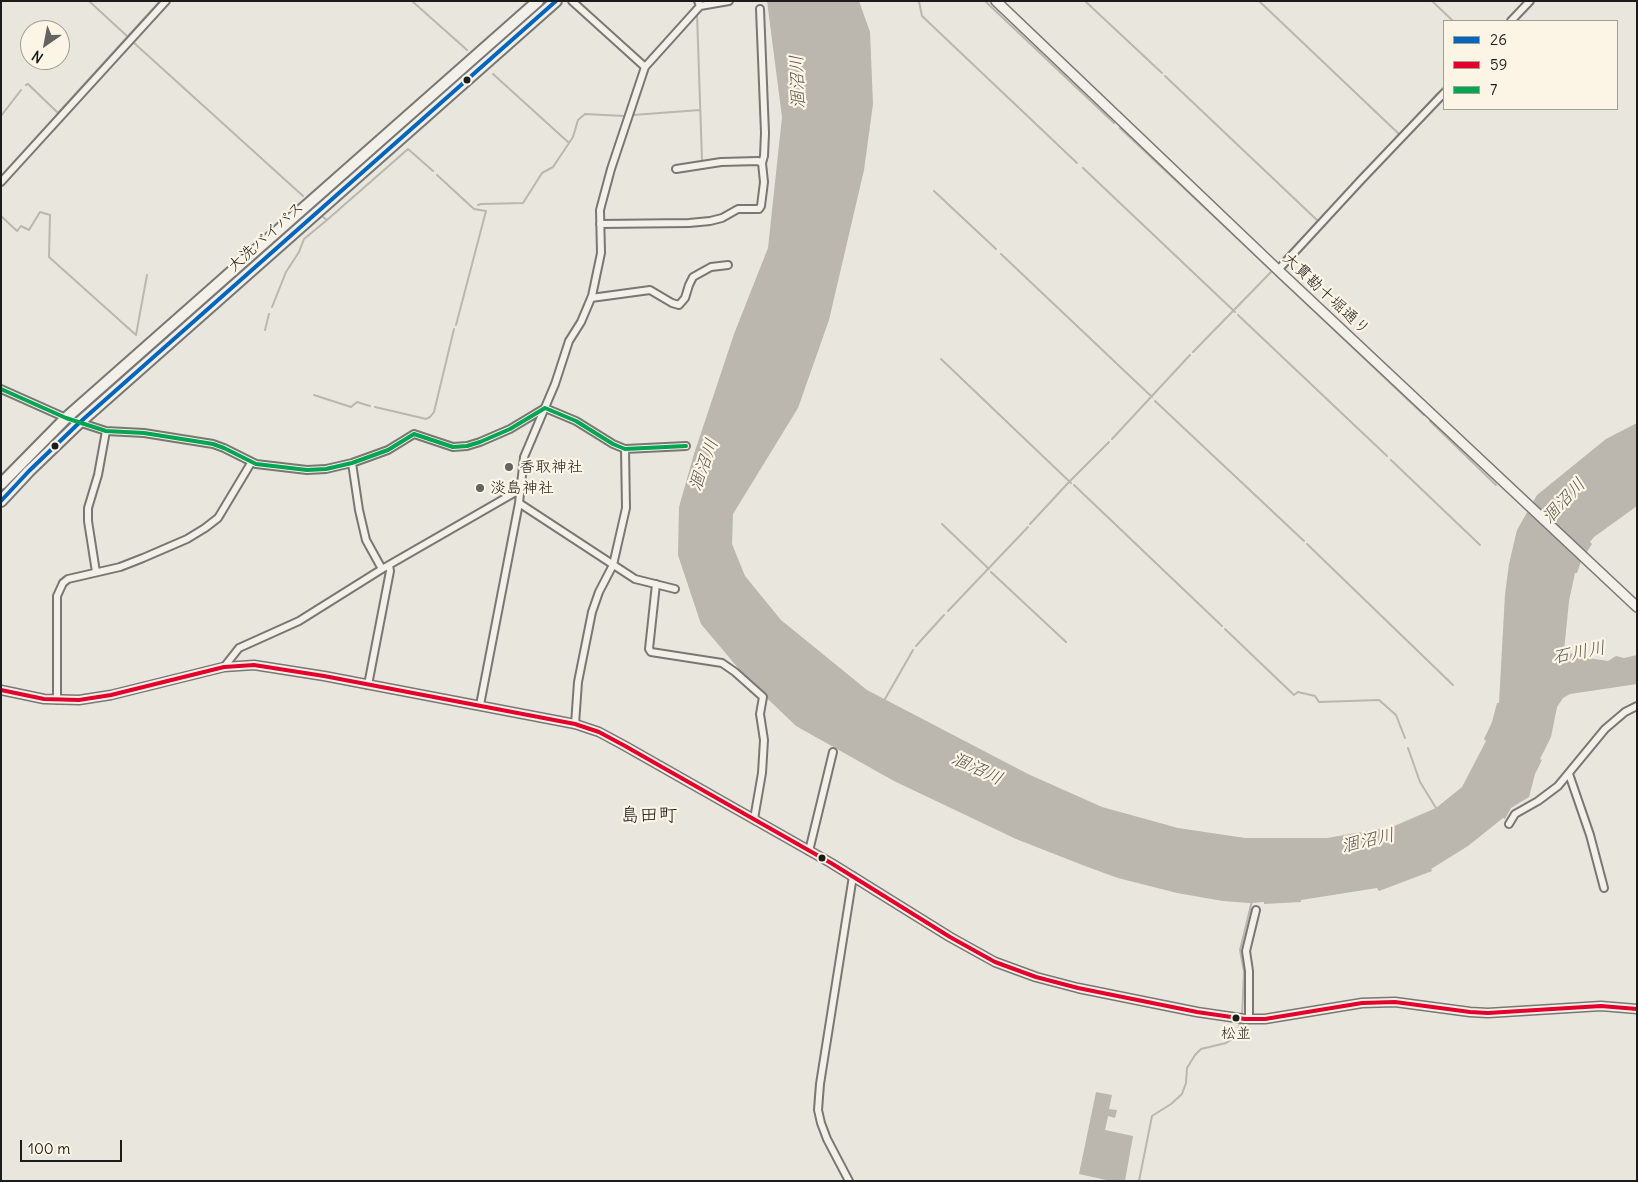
<!DOCTYPE html>
<html>
<head>
<meta charset="utf-8">
<style>
  body { margin:0 }
  #map { position:relative; width:1638px; height:1182px; overflow:hidden; background:#e9e6de; font-family:Delius,sans-serif }
  canvas { display:block }
  .frame { position:absolute; inset:0; border:2px solid #1c1c1c; pointer-events:none }
  .legend { position:absolute; left:1443px; top:20px; width:175px; height:90px; box-sizing:border-box; background:#fcf5e5; border:1px solid #a29e95; margin:0; padding:6px 9px; list-style:none; font-size:15px; color:#1c1c1c }
  .legend li { display:flex; align-items:center; gap:10px; height:25px }
  .legend b { width:25px; border:1px solid #a29e95 }
  .north { position:absolute; left:20px; top:20px; width:50px; height:50px; box-sizing:border-box; background:#fcf5e5; border:1px solid #a29e95; border-radius:50%; rotate:213deg; font-size:14px; font-weight:700; line-height:20px; text-align:center; color:#1c1c1c }
  .north::after { content:''; display:block; margin:auto; width:18px; height:22px; background:#646360; clip-path:polygon(50% 0,100% 100%,50% 72%,0 100%) }
  .scale { position:absolute; left:20px; top:1140px; width:102px; height:22px; box-sizing:border-box; border:2px solid #1c1c1c; border-top:0; padding-left:6px; font-size:15px; line-height:18px; white-space:nowrap; color:#1c1c1c; -webkit-text-stroke:4px #fcf5e5; paint-order:stroke }
</style>
</head>
<body>
<div id="map">
<canvas width="1638" height="1182"></canvas>
<div class="frame"></div>
<ul class="legend">
<li><b style="height:6px;background:#0065bd"></b>26</li>
<li><b style="height:6px;background:#e4002b"></b>59</li>
<li><b style="height:6px;background:#00a651"></b>7</li>
</ul>
<div class="north">N</div>
<div class="scale">100 m</div>
</div>
<script>
const c = document.querySelector('canvas').getContext('2d');
c.lineJoin = 'round';
function paint(path, color) {
  c.fillStyle = color;
  c.fill(path, 'evenodd');
}
function toPath(rows) {
  const path = new Path2D();
  for (const r of rows) {
    path.moveTo(r[0], r[1]);
    for (let i = 2; i < r.length; i += 2) path.lineTo(r[i], r[i + 1]);
  }
  return path;
}
function stroke(path, color, width, dash) {
  c.strokeStyle = color;
  c.lineWidth = width;
  c.lineCap = dash ? 'butt' : 'round';
  c.setLineDash(dash || []);
  c.stroke(path);
}
function write(font, color, halo, rows, align = 'center') {
  c.font = font + ' Delius,"Klee One",sans-serif';
  c.lineWidth = 4.5;
  c.setLineDash([]);
  c.textBaseline = 'middle';
  c.strokeStyle = halo;
  c.fillStyle = color;
  for (const [text, x, y, turn = 0] of rows) {
    c.save();
    c.translate(x, y);
    c.rotate((+turn || 0) * Math.PI / 180);
    c.textAlign = isNaN(turn) ? turn : align;
    if (halo) c.strokeText(text, 0, 0);
    c.fillText(text, 0, 0);
    c.restore();
  }
}
const water = toPath([
  [767,1,859,1,870,32,873,104,864,170,829,320,798,408,733,514,732,544,745,576,781,620,867,690,1028,774,1102,807,1178,828,1245,838,1327,838,1392,827,1436,808,1462,787,1486,741,1484,739,1492,722,1497,703,1499,703,1505,594,1509,564,1517,530,1537,495,1606,439,1637,423,1637,506,1594,537,1590,542,1592,544,1581,561,1577,573,1575,573,1569,601,1564,651,1581,657,1608,661,1616,656,1624,658,1637,655,1637,684,1570,694,1563,698,1557,707,1551,737,1540,759,1542,760,1535,774,1529,797,1511,808,1505,819,1503,818,1468,846,1431,869,1432,871,1379,891,1377,888,1301,900,1301,902,1264,904,1264,902,1249,903,1223,901,1177,893,1118,878,1085,866,1016,839,894,781,796,726,749,681,701,624,678,555,679,507,694,454,734,334,768,248,782,117],
  [1096,1092,1112,1095,1109,1109,1117,1110,1115,1118,1108,1116,1105,1130,1133,1136,1125,1181,1111,1181,1079,1174]
]);
const stream = toPath([
  [89,1,128,37],
  [412,1,467,50],
  [694,1,696,6],
  [919,1,922,16,1077,163],
  [985,1,1114,123],
  [1085,1,1162,73],
  [1259,1,1399,134],
  [1432,1,1453,21],
  [1524,2,1525,1],
  [697,14,702,160],
  [1507,21,1520,6],
  [133,42,303,196],
  [493,74,568,142],
  [1165,76,1318,221],
  [26,85,28,84,58,113,160,1],
  [1442,89,1444,87],
  [633,115,700,110],
  [1,116,21,90],
  [1120,128,1273,272],
  [1083,168,1235,312],
  [1365,172,1438,93],
  [437,175,474,209,486,211,456,325],
  [934,191,996,249],
  [478,205,481,204,523,203,542,173,553,167,573,137,578,120,585,114,624,116],
  [1,216,17,231,21,226,29,230,40,212,50,215,49,257,136,335,147,275],
  [327,220,408,149,433,171],
  [1001,254,1152,397],
  [1280,262,1356,181],
  [1276,275,1424,415],
  [272,307,286,272,299,252,304,239,327,220,323,217],
  [1238,315,1387,456],
  [265,330,269,314],
  [1193,352,1272,271],
  [941,359,1071,483],
  [314,395,351,407,357,402,370,406],
  [1155,401,1304,541],
  [375,407,422,418,426,419,430,417,434,412,454,329],
  [1430,421,1496,485],
  [1112,439,1190,355],
  [1391,460,1480,545],
  [1074,485,1222,626],
  [942,524,989,569],
  [1030,524,1069,482,1109,442],
  [1307,544,1453,685],
  [991,572,1066,642],
  [948,611,1028,527],
  [1225,629,1294,695,1298,692,1315,696,1319,702,1379,700,1396,715,1405,738],
  [916,646,944,615],
  [885,699,913,650],
  [1408,748,1420,782,1436,808],
  [1242,1017,1244,972,1240,950,1252,901],
  [1139,1181,1152,1116,1171,1104,1182,1094,1186,1083,1187,1068,1195,1055,1201,1049,1226,1043,1232,1039,1242,1021]
]);
const minor = toPath([
  [572,1,645,67],
  [698,1,700,6,729,1],
  [1511,21,1530,1],
  [676,169,721,162,758,161,762,163],
  [1,182,166,1],
  [600,224,689,223,710,221,722,218,738,209,759,209,761,206,764,182,762,163,764,156,765,133,760,9],
  [1278,270,1361,180,1444,93],
  [591,298,650,290,672,303,679,305,685,298,689,285,693,277,711,267,728,265],
  [1,389,66,418,106,431,144,433,213,444,224,448,256,464,307,470,326,469,352,463,388,450,414,434,453,447,467,446,480,442,510,429,545,408,576,421,613,444,625,449,686,446],
  [352,463,359,510,366,540,382,569],
  [519,503,635,579,675,589],
  [96,572,88,521,88,508,98,475,106,431],
  [656,584,649,649,651,652,722,663,735,672,763,697,760,714,764,740,762,773,754,819],
  [224,667,239,648,299,621,382,569,521,489],
  [368,685,390,571,389,565],
  [57,700,57,596,63,583,68,579,120,567,143,558,187,539,205,528,218,518,251,463],
  [480,705,519,503,524,457,555,384,569,341,581,322,592,296,601,253,600,210,611,169,645,67,700,6],
  [575,724,578,682,592,612,599,592,613,565,626,508,625,449],
  [1569,774,1590,835,1604,888],
  [1509,824,1515,814,1538,801,1558,786,1605,729,1625,712,1637,706],
  [809,851,833,752],
  [1249,1019,1249,971,1246,951,1256,910],
  [849,1181,827,1139,821,1123,818,1110,820,1084,853,876]
]);
const tertiary = toPath([
  [1,690,44,699,79,700,111,695,224,667,254,665,324,676,575,724,599,732,625,746,831,863,950,937,995,962,1036,977,1078,988,1197,1012,1245,1019,1265,1019,1362,1003,1395,1002,1470,1012,1488,1013,1601,1006,1637,1009]
]);
const secondary = toPath([
  [996,1,1278,270,1637,607]
]);
const trunk = toPath([
  [1,484,66,418,538,1],
  [1,501,29,471,79,423,556,1]
]);
const bus1 = toPath([
  [1,501,29,471,79,423,556,1]
]);
const bus2 = toPath([
  [1,690,44,699,79,700,111,695,224,667,254,665,324,676,575,724,599,732,625,746,831,863,950,937,995,962,1036,977,1078,988,1197,1012,1245,1019,1265,1019,1362,1003,1395,1002,1470,1012,1488,1013,1601,1006,1637,1009]
]);
const bus3 = toPath([
  [1,389,66,418,106,431,144,433,213,444,224,448,256,464,307,470,326,469,352,463,388,450,414,434,453,447,467,446,480,442,510,429,545,408,576,421,613,444,625,449,686,446]
]);
const markers = [
  [467,80,4.5,"#1c1c1c"],
  [55,446,4.5,"#1c1c1c"],
  [509,467,5,"#646360"],
  [480,488,5,"#646360"],
  [822,858,4.5,"#1c1c1c"],
  [1236,1018,4.5,"#1c1c1c"]
];
const busNames = [
  ["松並",1236,1034]
];
const streetNames = [
  ["大洗バイパス",266,237,-42],
  ["大貫勘十堀通り",1326,294,43]
];
const poiNames = [
  ["香取神社",519,467],
  ["淡島神社",490,488]
];
const waterNames = [
  ["涸沼川",798,82,-92],
  ["涸沼川",704,465,-70],
  ["涸沼川",1564,501,-47],
  ["石川川",1579,653,-11],
  ["涸沼川",977,769,25],
  ["涸沼川",1368,841,-13]
];
const quarterNames = [
  ["島田町",649,816]
];
paint(water, '#bbb6ae');
stroke(stream, '#bbb6ae', 2);
stroke(minor, '#787773', 10);
stroke(tertiary, '#787773', 11);
stroke(secondary, '#787773', 12);
stroke(trunk, '#787773', 14);
stroke(minor, '#f3f0ea', 6);
stroke(tertiary, '#f3f0ea', 8);
stroke(secondary, '#f3f0ea', 9);
stroke(trunk, '#f3f0ea', 10);
stroke(bus1, '#0065bd', 4);
stroke(bus2, '#e4002b', 4);
stroke(bus3, '#00a651', 4);
for (const [x, y, r, color] of markers) {
  const dot = new Path2D();
  dot.arc(x, y, r, 0, 2 * Math.PI);
  c.fillStyle = color;
  c.fill(dot);
  stroke(dot, '#fcf5e5', 2);
}
write('15px', '#1c1c1c', '#fcf5e5', busNames);
write('16px', '#1c1c1c', '#fcf5e5', streetNames);
write('16px', '#1c1c1c', '#fcf5e5', poiNames, 'left');
write('italic 18px', '#5b5854', '#fcf5e5', waterNames);
write('19px', '#1c1c1c', '#fcf5e5', quarterNames);
</script>
</body>
</html>
